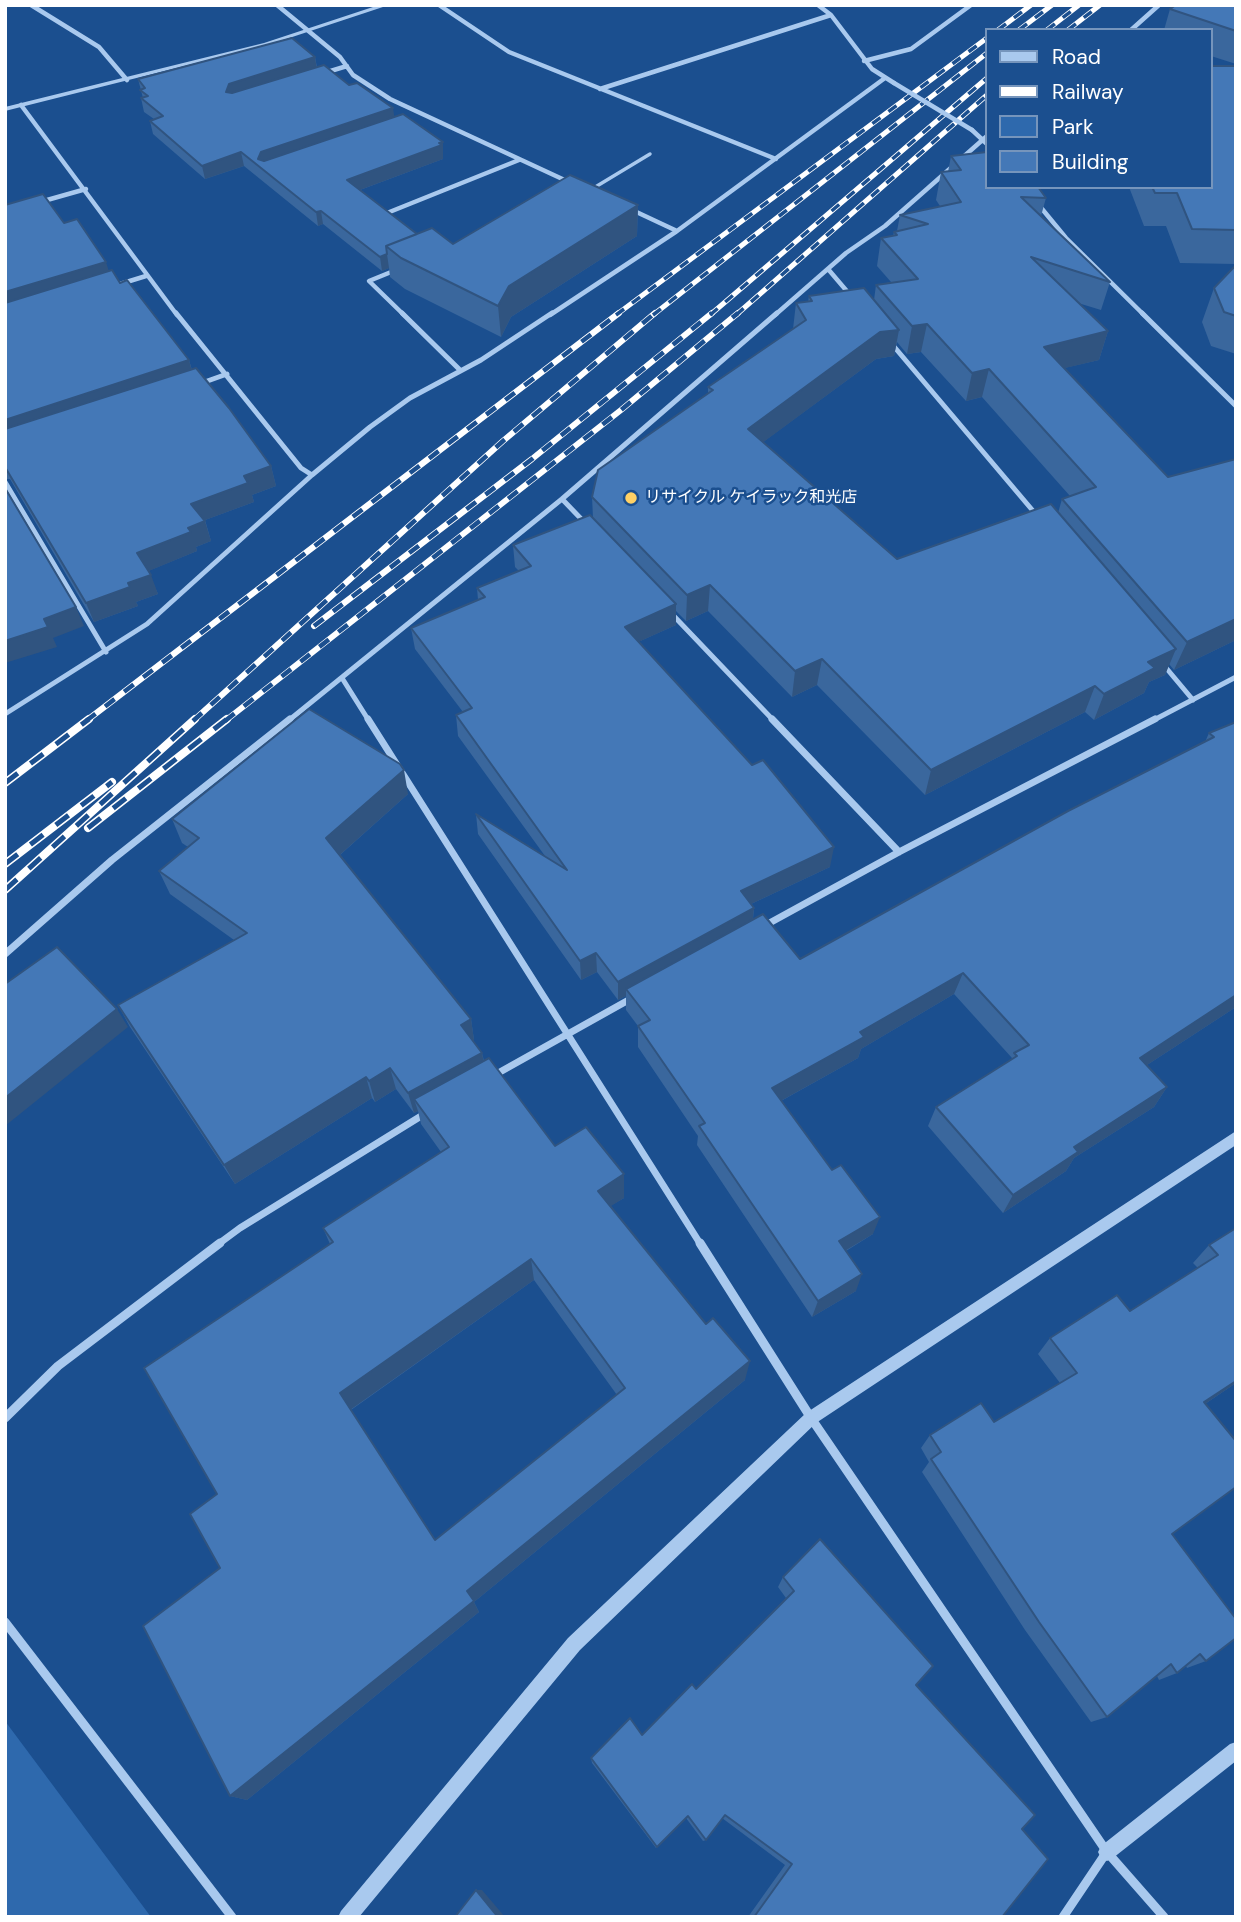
<!DOCTYPE html>
<html>
<head>
<meta charset="utf-8">
<style>
  body { margin:0 }
  #map { position:relative; width:1241px; height:1922px; overflow:hidden; background:#1b4f8f; font-family:"DM Sans",sans-serif }
  canvas { display:block }
  .frame { position:absolute; inset:0; border:7px solid #fff; pointer-events:none }
  .legend { position:absolute; left:985px; top:28px; width:228px; height:161px; box-sizing:border-box; background:#1b4f8f; border:2px solid #7695bc; margin:0; padding:9px 12px; list-style:none; font-size:21px; color:#fff }
  .legend li { display:flex; align-items:center; gap:14px; height:35px }
  .legend b { width:35px; border:2px solid #7695bc }
</style>
</head>
<body>
<div id="map">
<canvas width="1241" height="1922"></canvas>
<div class="frame"></div>
<ul class="legend">
<li><b style="height:9px;background:#a9c9ee"></b>Road</li>
<li><b style="height:9px;background:#fff"></b>Railway</li>
<li><b style="height:19px;background:#2e69ad"></b>Park</li>
<li><b style="height:19px;background:#4478b7"></b>Building</li>
</ul>
</div>
<script>
const c = document.querySelector('canvas').getContext('2d');
c.lineJoin = 'round';
function paint(path, color) {
  c.fillStyle = color;
  c.fill(path, 'evenodd');
}
function toPath(rows) {
  const path = new Path2D();
  for (const r of rows) {
    path.moveTo(r[0], r[1]);
    for (let i = 2; i < r.length; i += 2) path.lineTo(r[i], r[i + 1]);
  }
  return path;
}
function stroke(path, color, width, dash) {
  c.strokeStyle = color;
  c.lineWidth = width;
  c.lineCap = dash ? 'butt' : 'round';
  c.setLineDash(dash || []);
  c.stroke(path);
}
function write(font, color, halo, rows, align = 'center') {
  c.font = font + ' "DM Sans","Noto Sans JP",sans-serif';
  c.lineWidth = 5;
  c.setLineDash([]);
  c.textBaseline = 'middle';
  c.strokeStyle = halo;
  c.fillStyle = color;
  for (const [text, x, y, turn = 0] of rows) {
    c.save();
    c.translate(x, y);
    c.rotate((+turn || 0) * Math.PI / 180);
    c.textAlign = isNaN(turn) ? turn : align;
    if (halo) c.strokeText(text, 0, 0);
    c.fillText(text, 0, 0);
    c.restore();
  }
}
const green = toPath([
  [5,1721,151,1917,5,1917]
]);
const service = toPath([
  [592,189,650,154]
]);
const minorFar3 = toPath([
  [31,5,99,47,127,80],
  [277,5,340,57,353,75,390,99,571,183],
  [439,5,509,52,776,159],
  [818,5,831,15,872,69,894,83],
  [1131,30,1159,5],
  [864,61,911,49,971,5],
  [324,73,347,66],
  [600,89,831,15],
  [21,105,177,315],
  [972,130,987,144],
  [40,202,86,189],
  [1038,204,1066,238,1144,315],
  [630,209,677,231],
  [391,216,387,213,519,160],
  [828,269,851,296],
  [396,270,369,281,404,315],
  [120,284,146,276],
  [550,315,677,231,885,78],
  [775,315,846,253,885,226,987,136]
]);
const minorFar2 = toPath([
  [176,313,301,468,312,475],
  [402,313,460,370],
  [1142,313,1236,406],
  [891,343,1039,518],
  [199,384,227,374],
  [5,482,106,652],
  [562,499,587,525],
  [670,612,774,721],
  [1162,663,1193,700],
  [342,678,369,721],
  [5,714,147,624,312,475,370,427,410,398,481,360,552,313],
  [288,721,562,499,777,313],
  [1152,721,1236,677]
]);
const minorFar1 = toPath([
  [368,719,701,1245],
  [772,719,899,852],
  [764,926,899,852,1155,719],
  [5,954,112,860,290,719],
  [491,1077,634,997],
  [217,1245,240,1228,426,1113]
]);
const minor = toPath([
  [700,1243,811,1418,1107,1852,1164,1917],
  [5,1418,58,1366,220,1243],
  [5,1622,232,1917],
  [1063,1917,1106,1853]
]);
const tertiary = toPath([
  [379,5,389,5,268,45,5,111,5,107,264,43,379,5],
  [1236,1131,1236,1145,816,1423,580,1650,359,1917,338,1917,341,1911,568,1638,806,1413,1236,1131],
  [1236,1742,1236,1761,1113,1858,1107,1861,1101,1858,1098,1852,1101,1846,1230,1744,1236,1742]
]);
const railFar2 = toPath([
  [998,30,1031,5],
  [1019,30,1052,5],
  [1047,30,1079,5],
  [1068,30,1100,5],
  [616,315,987,38],
  [653,315,987,53],
  [710,315,987,78],
  [736,315,987,95]
]);
const railFar1 = toPath([
  [314,626,532,459,712,313],
  [86,721,619,313],
  [193,721,503,441,655,313],
  [225,721,621,410,738,313]
]);
const rail = toPath([
  [5,783,89,719],
  [88,828,227,719],
  [5,864,112,782],
  [5,890,195,719]
]);
const minorBridge = toPath([
  [894,83,972,130]
]);
const wall = toPath([
  [1236,5,1236,64,1211,56,1211,30,1164,30,1170,9],
  [315,57,317,67,349,85,394,117,443,142,443,159,360,190,418,234,453,244,638,205,637,236,511,317,501,337,405,289,390,277,389,268,382,271,323,224,318,226,244,166,205,179,153,134,150,121,154,119,144,112,141,98,143,98,138,79],
  [1236,66,1236,264,1180,263,1166,226,1144,226,1129,187,1211,187],
  [951,156,1046,198,1041,216,1110,282,1101,310,1078,303,1108,331,1099,360,1064,368,1236,640,1174,670,1169,664,1165,675,1149,682,1144,693,1094,720,1085,712,925,795,817,685,792,697,708,611,686,621,676,611,676,625,638,642,830,867,751,904,754,908,753,919,800,959,1205,742,1209,733,1236,722,1236,1007,1147,1065,1167,1087,1154,1107,1074,1158,1066,1171,1003,1213,928,1126,936,1107,1011,1060,1012,1058,954,994,861,1049,858,1058,781,1101,873,1234,846,1251,856,1291,812,1317,697,1145,698,1136,638,1047,638,1026,626,1010,626,996,618,1000,597,972,581,980,478,834,476,814,545,856,458,736,456,715,463,712,415,649,411,628,478,600,477,588,519,571,515,567,513,545,593,518,592,497,708,394,708,387,793,329,796,303,808,302,809,296,874,300,876,285,891,282,877,266,881,238,893,236,894,232,897,231,900,215,940,206,936,200,941,172,948,172],
  [897,342,907,354,921,352,966,401,982,397,1070,496,1062,499,1058,513,897,559,763,442,876,359,894,356],
  [5,205,64,223,189,360,192,370,271,466,276,486,252,495,254,502,205,520,211,541,196,547,197,551,148,571,158,594,136,602,138,606,94,622,10,479,5,479],
  [1236,265,1236,354,1211,346,1202,322,1214,288],
  [408,794,340,855,471,1019,474,1040,473,1041,482,1053,484,1061,555,1146,624,1174,624,1198,610,1206,745,1380,474,1602,479,1612,247,1800,230,1796,217,1494,330,1244,323,1228,441,1152,421,1124,418,1111,414,1113,396,1089,375,1102,372,1098,235,1184,130,1027,118,1005,234,940,170,894,159,871,188,847,182,843,172,819],
  [534,1280,617,1395,435,1540,351,1410],
  [1236,1228,1236,1383,1205,1404,1172,1534,1206,1661,1187,1668,1186,1666,1177,1673,1159,1680,1157,1676,1107,1717,1091,1722,1025,1630,922,1472,929,1462,921,1448,930,1435,994,1422,1060,1383,1038,1354,1050,1338,1130,1311,1198,1268,1193,1263,1209,1245],
  [783,1577,916,1685,1022,1829,1002,1917,748,1917,785,1865,722,1818,706,1840,703,1841,686,1818,656,1848,592,1763,591,1758,642,1735,696,1689,786,1598,778,1587]
]);
const shadedWall = toPath([
  [315,57,317,70,229,105,226,92,229,84],
  [393,108,395,121,260,167,258,159,261,152],
  [443,142,443,159,349,194,347,180],
  [241,152,244,166,205,179,202,166],
  [638,205,637,236,511,317,501,337,498,306,509,286],
  [321,211,323,224,318,226,316,212],
  [387,254,389,268,382,271,380,257],
  [106,262,112,281,5,313,5,292],
  [927,324,921,352,907,354,912,326],
  [899,330,894,356,876,359,746,455,748,429,880,332],
  [1108,331,1099,360,1036,375,1044,347],
  [189,360,194,379,5,442,5,420],
  [989,369,982,397,966,401,972,373],
  [271,466,276,486,252,495,254,502,197,523,191,504,244,476],
  [205,521,211,541,196,547,197,551,144,573,137,553,188,528],
  [151,575,158,594,136,602,138,606,94,622,86,603,128,583],
  [710,585,708,611,686,621,687,595],
  [676,604,676,625,625,648,625,627],
  [76,607,84,626,53,638,57,647,5,663,5,641,44,619],
  [1236,619,1236,640,1174,670,1187,642],
  [1176,649,1165,675,1149,682,1144,693,1094,720,1104,694,1148,662],
  [822,659,817,685,792,697,795,671],
  [1095,686,1085,712,925,795,931,770],
  [404,770,408,794,333,861,326,838],
  [834,847,830,867,738,910,741,891],
  [754,908,752,926,626,989,626,996,618,1000,618,982],
  [596,953,597,972,581,980,580,961],
  [963,973,954,994,861,1049,858,1058,768,1108,772,1088,860,1032],
  [1236,995,1236,1007,1127,1078,1140,1058],
  [117,1009,128,1027,5,1126,5,1098],
  [471,1019,474,1040,465,1046,461,1025],
  [482,1053,486,1074,414,1099,418,1111,414,1113,408,1093],
  [390,1068,396,1089,375,1102,369,1081],
  [366,1077,372,1098,235,1184,224,1165],
  [1167,1087,1154,1107,1074,1158,1066,1171,1003,1213,1013,1195,1074,1147],
  [624,1174,624,1198,598,1214,598,1191],
  [880,1217,873,1234,833,1258,839,1241],
  [531,1259,534,1280,350,1410,340,1393],
  [862,1274,856,1291,812,1317,818,1301],
  [750,1361,745,1380,474,1602,479,1612,247,1800,230,1796,467,1591],
  [1236,1381,1236,1383,1187,1416,1204,1402],
  [476,1890,482,1890,505,1917,498,1917]
]);
const building = toPath([
  [1176,5,1236,5,1236,31,1170,9,1176,5],
  [292,38,315,57,229,84,226,92,232,93,324,65,349,85,357,83,393,108,261,152,258,159,264,161,403,114,443,142,439,143,442,145,347,180,417,234,386,246,387,254,380,257,321,211,316,212,241,152,202,166,150,121,163,116,141,98,148,96,140,90,145,88,138,79,292,38],
  [1211,66,1236,66,1236,230,1192,229,1177,193,1155,193,1152,187,1211,187,1211,66],
  [987,152,987,187,1038,187,1046,198,1021,197,1110,282,1031,257,1108,331,1044,347,1168,477,1236,459,1236,619,1187,642,1062,499,1096,487,989,369,972,373,927,324,912,326,876,285,918,279,881,238,897,235,894,232,928,224,900,215,961,202,941,172,961,170,951,156,987,152],
  [570,175,638,205,509,286,498,306,401,258,386,246,432,228,453,244,570,175],
  [43,194,64,223,77,219,106,262,5,292,5,205,43,194],
  [1236,265,1236,316,1224,312,1214,288,1236,265],
  [112,270,120,283,127,280,189,360,5,420,5,303,112,270],
  [864,288,899,330,880,332,748,429,897,559,1051,504,1176,649,1148,662,1155,668,1104,694,1095,686,931,770,822,659,795,671,710,585,687,595,592,497,598,470,713,390,708,387,806,320,796,303,812,301,809,296,864,288],
  [196,368,229,408,271,466,244,476,248,483,191,504,205,521,188,528,191,532,137,553,151,575,128,583,130,587,86,603,5,467,5,429,196,368],
  [5,488,76,607,44,619,48,627,5,641,5,488],
  [590,515,676,604,625,627,752,765,763,760,834,847,741,891,754,908,618,982,596,953,580,961,476,814,567,870,456,715,472,708,411,628,485,597,477,588,531,566,513,545,590,515],
  [309,709,400,764,404,770,326,838,471,1019,461,1025,482,1053,408,1093,390,1068,369,1081,366,1077,224,1165,118,1005,247,933,159,871,199,838,172,819,309,709],
  [1236,722,1236,995,1140,1058,1167,1087,1074,1147,1078,1152,1013,1195,936,1107,1017,1056,1014,1053,1029,1045,963,973,860,1032,864,1037,772,1088,832,1170,841,1165,880,1217,839,1241,862,1274,818,1301,699,1126,705,1123,638,1026,650,1020,626,989,763,914,800,959,1068,811,1214,737,1209,733,1236,722],
  [57,947,117,1009,5,1098,5,984,57,947],
  [489,1058,555,1146,586,1127,624,1174,598,1191,706,1324,713,1318,750,1361,467,1591,474,1601,230,1796,143,1626,220,1568,190,1514,217,1494,144,1368,333,1242,323,1228,449,1147,414,1099,489,1058],
  [531,1259,625,1388,435,1540,340,1393,531,1259],
  [1236,1228,1236,1381,1204,1402,1236,1441,1236,1487,1172,1534,1236,1619,1236,1638,1206,1661,1200,1654,1177,1673,1171,1664,1107,1717,1039,1622,931,1459,941,1452,930,1435,981,1403,994,1422,1077,1373,1050,1338,1117,1295,1130,1311,1218,1255,1209,1245,1236,1228],
  [820,1539,933,1666,916,1685,1035,1815,1022,1829,1048,1859,1002,1917,754,1917,792,1864,725,1815,706,1840,688,1816,657,1847,591,1758,630,1718,642,1735,692,1684,696,1689,794,1591,783,1577,820,1539],
  [476,1890,498,1917,455,1917,476,1890]
]);
const markers = [
  [631,498,7,"#ffd166"]
];
const farPoinames = [
  ["リサイクル ケイラック和光店",645,498]
];
paint(green, '#2e69ad');
stroke(service, '#a9c9ee', 3.5);
stroke(minorFar3, '#a9c9ee', 4.5);
stroke(minorFar2, '#a9c9ee', 5);
stroke(minorFar1, '#a9c9ee', 7);
stroke(minor, '#a9c9ee', 9);
paint(tertiary, '#a9c9ee');
stroke(railFar2, '#fff', 5);
stroke(railFar1, '#fff', 6);
stroke(rail, '#fff', 8);
stroke(railFar2, '#1b4f8f', 3.5, [10]);
stroke(railFar1, '#1b4f8f', 4.5, [12]);
stroke(rail, '#1b4f8f', 5, [16]);
stroke(minorBridge, '#a9c9ee', 4.5);
paint(wall, '#3a679d');
paint(shadedWall, '#305480');
paint(building, '#4478b7');
stroke(building, '#305480', 2);
for (const [x, y, r, color] of markers) {
  const dot = new Path2D();
  dot.arc(x, y, r, 0, 2 * Math.PI);
  c.fillStyle = color;
  c.fill(dot);
  stroke(dot, '#1b4f8f', 2.5);
}
write('16px', '#fff', '#1b4f8f', farPoinames, 'left');
</script>
</body>
</html>
